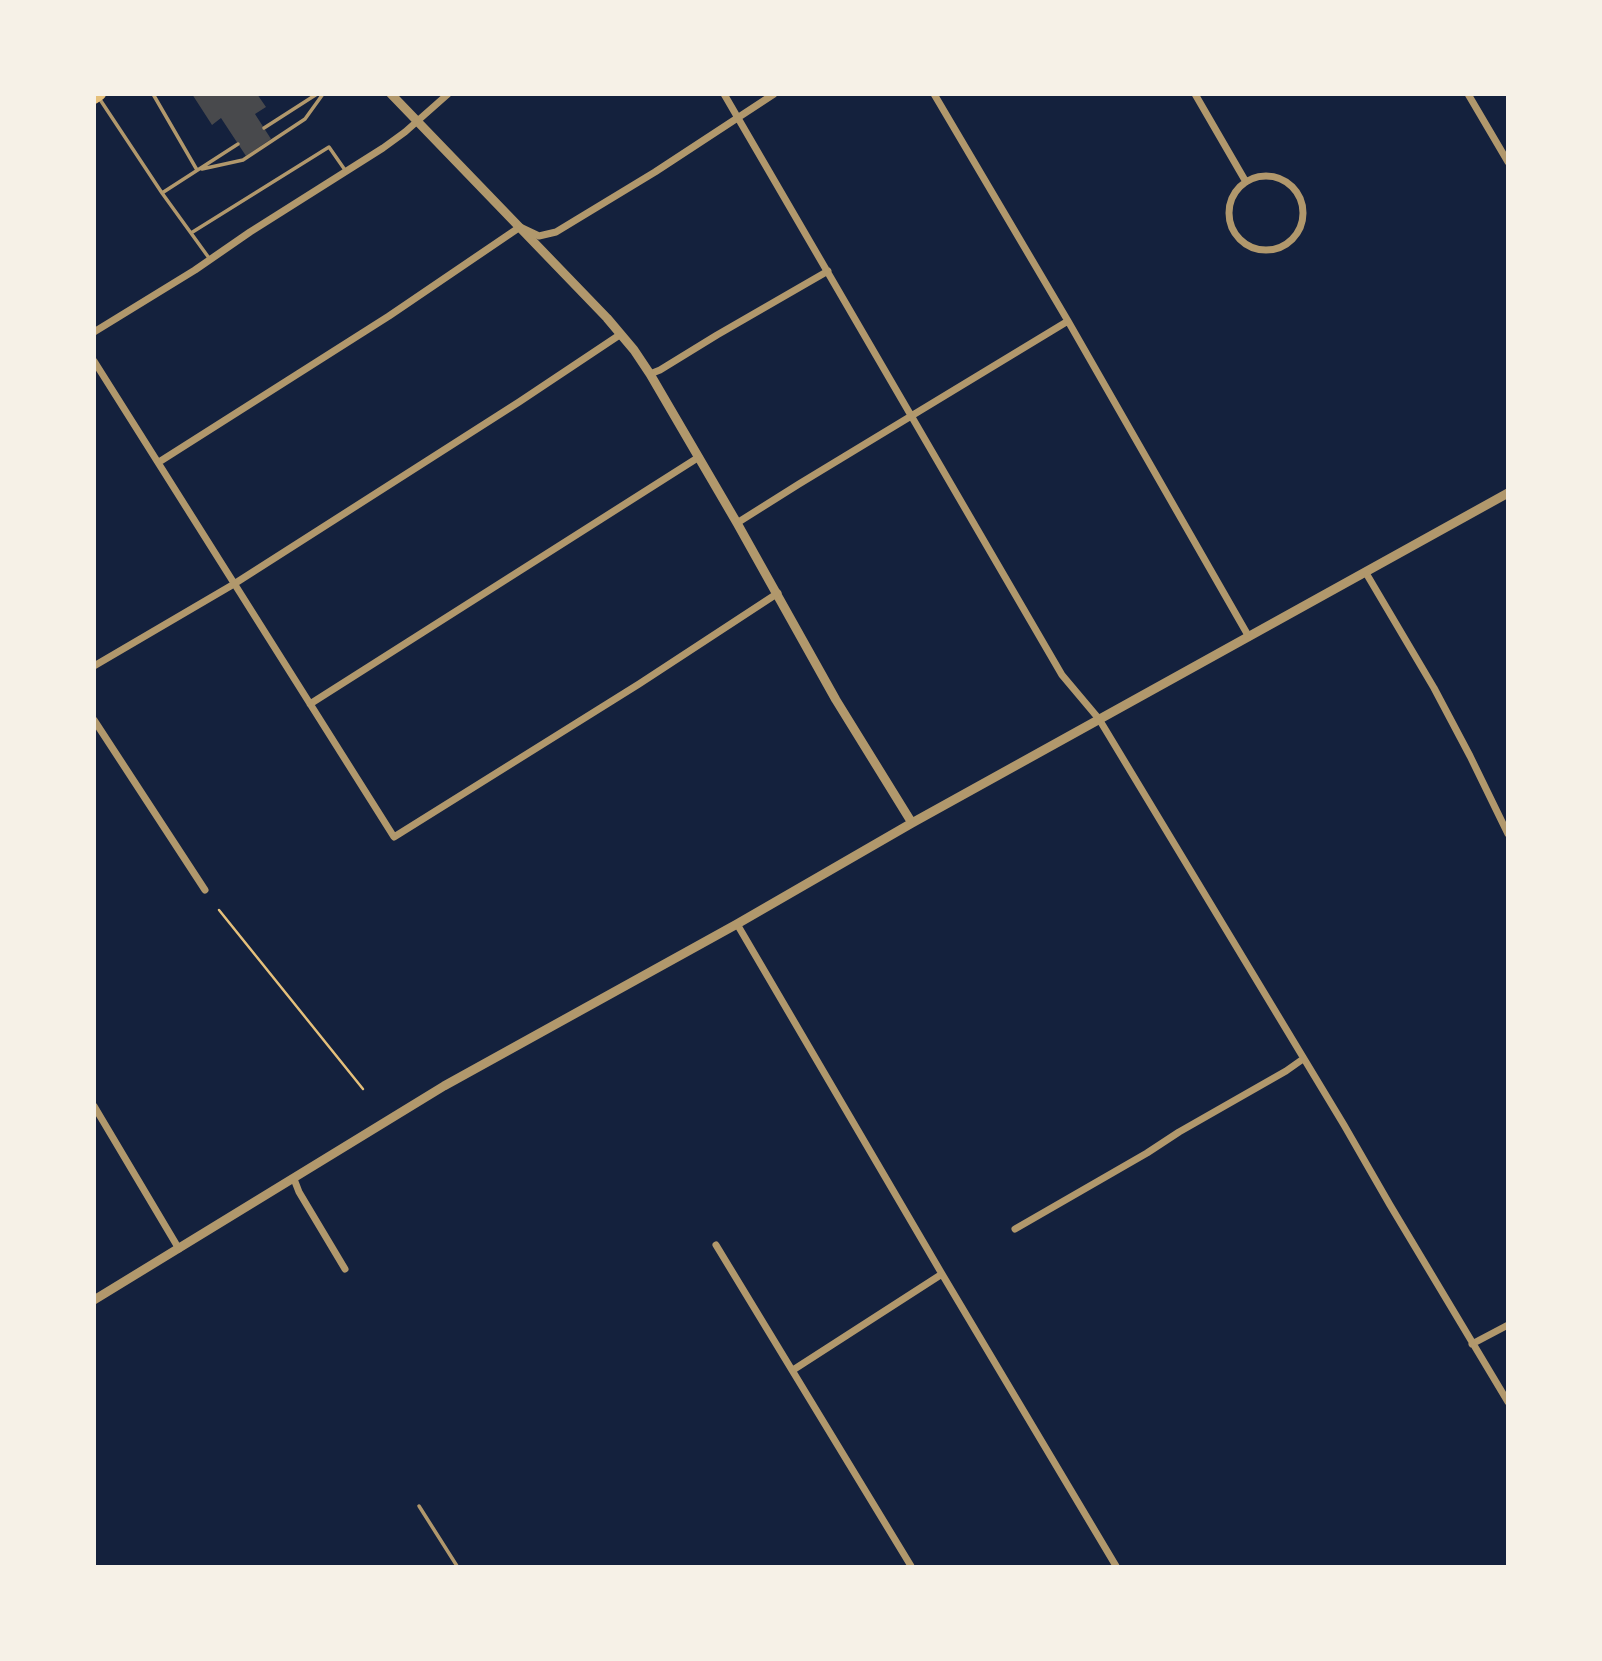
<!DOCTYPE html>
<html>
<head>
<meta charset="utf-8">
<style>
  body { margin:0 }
  #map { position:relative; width:1602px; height:1661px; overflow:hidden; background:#14213d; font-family:"PT Sans Narrow",sans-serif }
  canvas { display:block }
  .frame { position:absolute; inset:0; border:96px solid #f6f1e7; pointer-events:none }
</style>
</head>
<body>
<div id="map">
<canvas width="1602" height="1661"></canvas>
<div class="frame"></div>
</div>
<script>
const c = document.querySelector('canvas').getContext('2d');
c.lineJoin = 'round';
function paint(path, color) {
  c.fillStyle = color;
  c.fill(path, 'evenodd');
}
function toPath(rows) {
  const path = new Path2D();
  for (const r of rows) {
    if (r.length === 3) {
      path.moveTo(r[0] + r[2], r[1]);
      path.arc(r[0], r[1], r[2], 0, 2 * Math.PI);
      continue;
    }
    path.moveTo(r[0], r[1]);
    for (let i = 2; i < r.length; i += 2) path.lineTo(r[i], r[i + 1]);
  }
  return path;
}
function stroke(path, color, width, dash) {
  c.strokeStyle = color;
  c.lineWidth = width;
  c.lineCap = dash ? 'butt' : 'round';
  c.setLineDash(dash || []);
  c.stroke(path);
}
const building = toPath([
  [192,94,257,94,266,107,255,114,271,139,246,156,221,118,212,125]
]);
const path = toPath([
  [219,910,363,1089]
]);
const service = toPath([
  [153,94,197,170],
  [99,98,162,193],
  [264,128,317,94],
  [202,169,243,160,305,119,323,94],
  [191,233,329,147,345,170],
  [209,258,162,193,238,144],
  [419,1506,457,1566]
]);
const minor = toPath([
  [724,94,1062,675,1099,719,1344,1125,1390,1205,1508,1402],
  [934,94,1068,321,1249,637],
  [1195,94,1246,182],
  [1468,94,1508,162],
  [1266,213,37],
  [94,332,195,270,250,232,383,148,405,132,448,94],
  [94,361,394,837,639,684,778,593],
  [650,374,660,370,717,335,828,271],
  [159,462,389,316,520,227,539,236,556,232,655,172,774,94],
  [737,523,799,484,1068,321],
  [1366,573,1434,688,1470,756,1508,834],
  [94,666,234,584,519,402,621,334],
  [310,704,699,457],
  [94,720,205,890],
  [737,924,942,1274,1116,1566],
  [94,1106,179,1249],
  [294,1179,299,1192,345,1269],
  [1015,1229,1147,1153,1179,1132,1286,1071,1303,1059],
  [716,1245,911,1566],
  [1472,1344,1508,1325],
  [793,1370,942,1274]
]);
const tertiary = toPath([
  [391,94,607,318,634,350,650,374,737,523,836,700,912,823],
  [94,1300,444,1086,737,924,912,823,1508,493]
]);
const trunk = toPath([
  [94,98,100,94]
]);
paint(building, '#48494c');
stroke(path, '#e5c07b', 2.5);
stroke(service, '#b1986c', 3.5);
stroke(minor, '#b1986c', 7);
stroke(tertiary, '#b1986c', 9);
stroke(trunk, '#e5c07b', 12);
</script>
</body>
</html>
